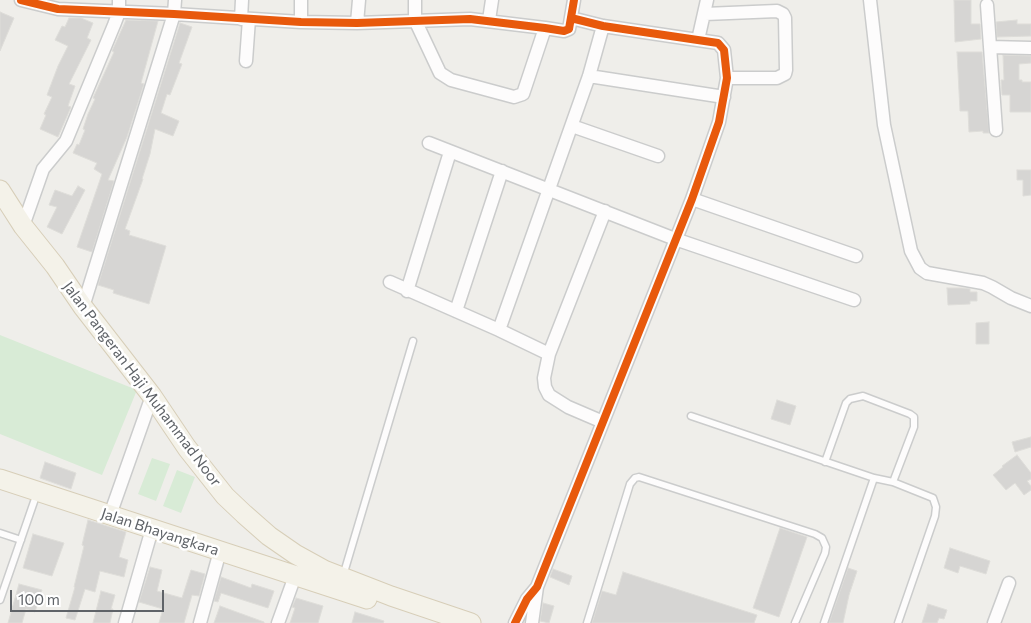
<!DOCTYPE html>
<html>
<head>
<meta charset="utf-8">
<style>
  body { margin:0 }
  #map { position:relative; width:1031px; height:623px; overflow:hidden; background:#efeeea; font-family:Commissioner,sans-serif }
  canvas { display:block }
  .scale { position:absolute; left:10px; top:590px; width:154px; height:22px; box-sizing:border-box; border:2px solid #5f6368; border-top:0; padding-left:6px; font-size:15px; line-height:18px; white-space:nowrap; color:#5f6368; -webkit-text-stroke:4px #fff; paint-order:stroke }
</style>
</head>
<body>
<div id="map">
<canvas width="1031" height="623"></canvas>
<div class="scale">100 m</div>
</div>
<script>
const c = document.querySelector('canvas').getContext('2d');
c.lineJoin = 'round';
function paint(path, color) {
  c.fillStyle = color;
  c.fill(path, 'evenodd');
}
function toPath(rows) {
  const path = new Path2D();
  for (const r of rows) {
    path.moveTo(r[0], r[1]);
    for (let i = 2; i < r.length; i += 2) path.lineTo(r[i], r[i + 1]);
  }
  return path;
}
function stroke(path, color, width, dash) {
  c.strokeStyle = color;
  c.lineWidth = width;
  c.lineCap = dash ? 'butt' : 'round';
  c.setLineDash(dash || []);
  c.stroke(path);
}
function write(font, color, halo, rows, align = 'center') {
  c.font = font + ' Commissioner,sans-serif';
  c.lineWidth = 5;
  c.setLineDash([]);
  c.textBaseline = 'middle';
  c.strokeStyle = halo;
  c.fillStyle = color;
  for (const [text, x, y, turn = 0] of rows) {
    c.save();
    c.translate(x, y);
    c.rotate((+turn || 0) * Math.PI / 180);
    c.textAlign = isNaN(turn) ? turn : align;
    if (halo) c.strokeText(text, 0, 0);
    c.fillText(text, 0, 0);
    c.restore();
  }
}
const green = toPath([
  [0,335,137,390,102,475,0,434],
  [152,458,170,464,156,501,138,494],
  [177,470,195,477,181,513,163,506]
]);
const building = toPath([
  [954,0,971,0,971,24,980,24,981,39,955,42,954,0],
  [0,12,14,18,0,51,0,12],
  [69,18,81,18,93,23,87,38,91,40,69,84,75,86,68,106,71,107,58,137,40,129,46,115,44,114,52,97,47,95,58,66,68,46,55,40,62,26,65,27,69,18],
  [126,20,158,21,141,83,144,84,127,137,108,180,114,181,92,252,77,247,102,174,94,169,97,163,73,153,77,144,79,145,85,130,83,129,88,114,95,99,93,98,114,52,112,51,126,20],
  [1017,20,1017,24,1031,24,1031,36,997,37,996,22,1017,20],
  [180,23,192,27,179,63,182,64,170,95,167,94,161,113,179,121,173,136,155,129,150,154,142,179,143,179,125,229,130,231,129,235,166,246,149,304,113,293,114,290,98,285,180,23],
  [957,52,982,52,989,133,983,133,983,131,969,132,968,111,960,111,957,52],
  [1003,55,1031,56,1031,63,1019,64,1019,80,1022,80,1022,82,1031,82,1031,112,1010,112,1010,95,1002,95,1001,80,1004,80,1003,55],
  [1017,170,1031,170,1031,195,1023,196,1023,180,1017,180,1017,170],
  [78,186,85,190,62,234,47,227,57,207,49,205,55,190,72,196,78,186],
  [947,288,962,288,970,289,970,292,977,292,977,301,970,301,970,304,948,305,947,288],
  [989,322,989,344,976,344,976,323,989,322],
  [777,400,796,406,790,425,771,419,777,400],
  [1031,437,1031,447,1015,452,1012,442,1031,437],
  [1017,455,1031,473,1031,479,1027,481,1031,486,1031,490,1024,495,1015,483,1006,490,993,475,1003,467,1002,466,1017,455],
  [45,462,76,473,71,489,40,478,45,462],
  [88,520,126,532,119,557,128,560,124,577,100,571,95,592,85,589,75,620,66,618,75,587,74,587,84,546,82,545,88,520],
  [780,528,807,537,779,617,753,608,780,528],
  [33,534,64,543,52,576,23,568,33,534],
  [950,548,990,561,986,574,960,566,958,573,944,568,950,548],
  [150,567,162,570,157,591,182,598,191,570,205,574,199,596,192,595,184,623,159,623,163,609,139,602,150,567],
  [848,568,857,571,849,595,843,623,829,623,848,568],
  [553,569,572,576,569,585,550,577,553,569],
  [623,572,757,615,754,623,592,623,602,591,616,595,623,572],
  [221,577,251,588,252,584,274,591,268,608,221,593,218,602,214,601,221,577],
  [19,584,42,590,35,612,26,609,22,623,8,623,19,584],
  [101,591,115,595,111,609,113,609,110,623,93,623,101,591],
  [296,598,323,606,318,623,290,623,295,608,292,607,296,598],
  [543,603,554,606,549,623,540,621,543,603],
  [928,604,947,610,944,619,939,618,937,623,922,623,928,604],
  [220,606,264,622,264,623,214,623,220,606],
  [355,612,384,621,383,623,352,623,355,612]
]);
const service = toPath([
  [691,416,874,478,893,482,933,498,936,507,935,516,898,623],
  [825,462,846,403,850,399,863,396,910,414,914,417,914,427,893,482],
  [0,533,21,540],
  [343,576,413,341],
  [0,600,37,493],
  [587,623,630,484,635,478,639,477,815,534,822,538,826,547,825,553,795,623],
  [824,623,874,478]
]);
const minor = toPath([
  [21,0,58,9,174,14,301,22,357,23,470,19,545,28,564,31,569,29,574,0],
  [415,0,415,20,440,73,451,80,514,97,523,94,545,28],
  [870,0,884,125,911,251,920,268,927,273,983,283,992,287,1011,298,1031,306],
  [987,5,996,130],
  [705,14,777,11,783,14,785,18,786,70,785,74,777,78,727,78],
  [241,19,242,0],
  [489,20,492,0],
  [301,22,301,0],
  [357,23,359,0],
  [698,40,707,0],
  [990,47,1031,48],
  [246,61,249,19],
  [589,76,724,97],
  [572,126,658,156],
  [429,143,675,239,854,300],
  [692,199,856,256],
  [23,226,43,169,66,141,114,25,119,12,119,0],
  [390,282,499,330,549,354],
  [407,291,450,152],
  [83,307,174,14,175,0],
  [456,311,502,171],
  [499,330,589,76,603,26],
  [603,422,568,407,549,395,545,387,544,378,549,354,605,211],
  [110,515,152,396],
  [125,623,152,529],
  [200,623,220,551],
  [278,623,295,576],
  [515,623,527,599,537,587,692,199,719,122,727,78,724,50,718,43,603,26,571,18],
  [532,623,537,587],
  [994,623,1009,583]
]);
const primary = toPath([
  [0,190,23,226,55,266,83,307,152,396,187,448,225,496,244,514,269,536,295,554,324,570,391,596,471,623],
  [0,479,367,599]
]);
const cycleway = toPath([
  [21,0,58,9,174,14,301,22,357,23,470,19,545,28,564,31,569,29,574,0],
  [515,623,527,599,537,587,692,199,719,122,727,78,724,50,718,43,603,26,571,18]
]);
const streetNames = [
  ["Jalan Pangeran Haji Muhammad Noor",142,384,53],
  ["Jalan Bhayangkara",160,532,18]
];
paint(green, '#d8ebd6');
paint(building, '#d6d5d3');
stroke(building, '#deddd9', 1);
stroke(service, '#cbcccc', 9);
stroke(minor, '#cbcccc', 15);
stroke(primary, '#d7ceb8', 21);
stroke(service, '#fdfcfc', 6);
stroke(minor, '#fdfcfc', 12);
stroke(primary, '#f4f2e9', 19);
stroke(cycleway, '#e8590c', 8);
write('15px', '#5f6368', '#fff', streetNames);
</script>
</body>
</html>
